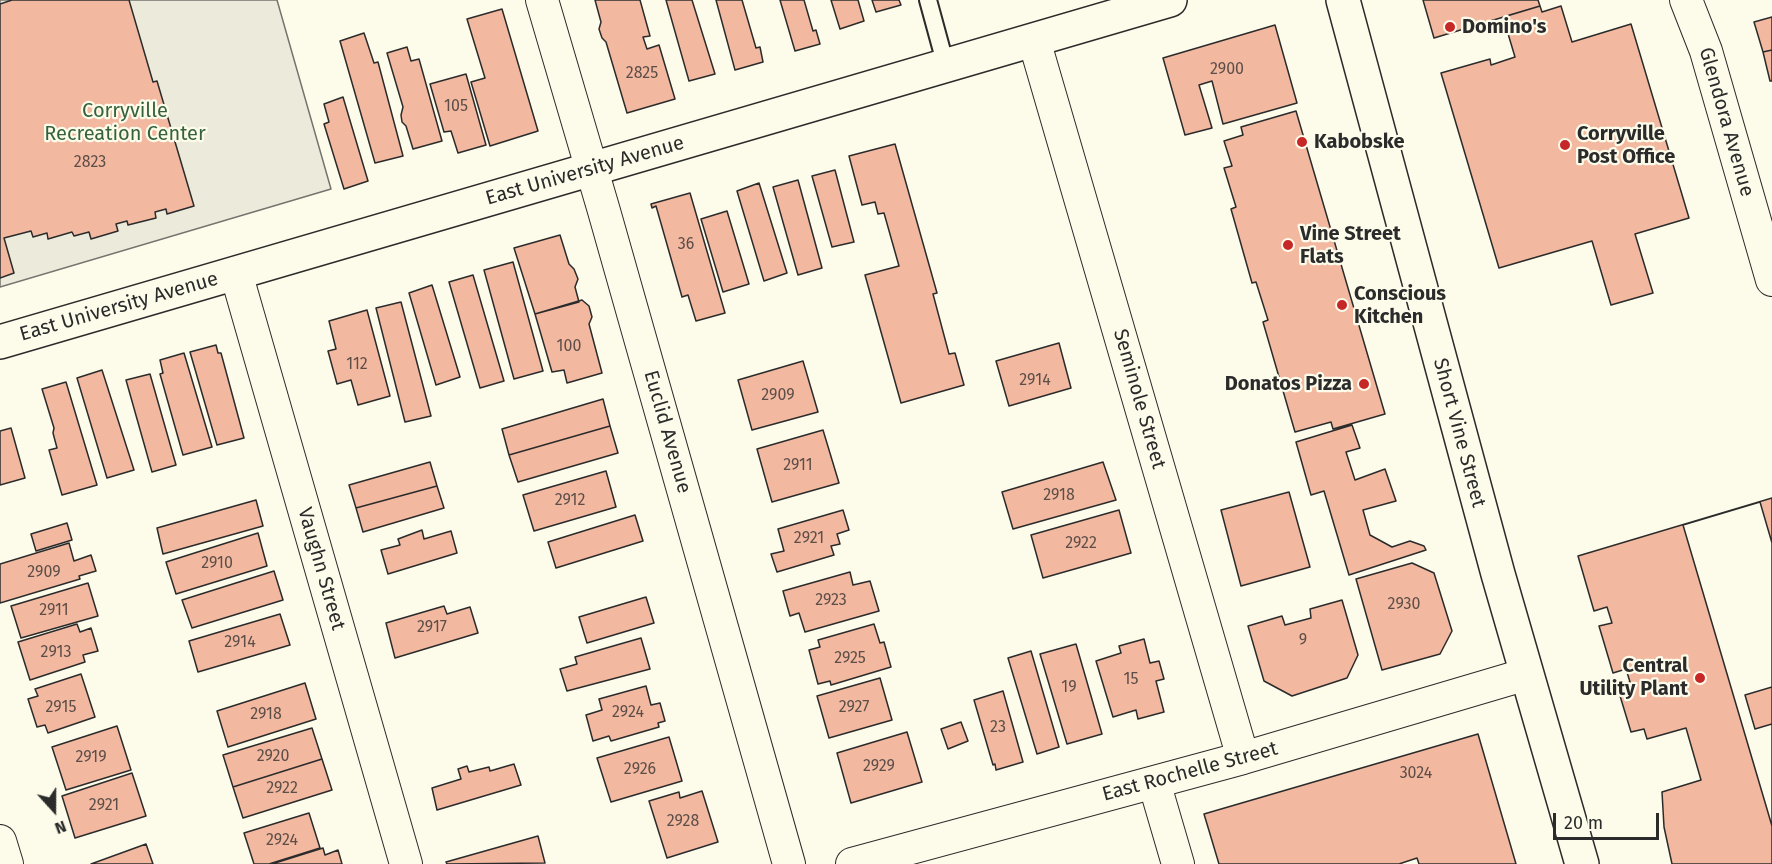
<!DOCTYPE html>
<html>
<head>
<meta charset="utf-8">
<style>
  body { margin:0 }
  #map { position:relative; width:1772px; height:864px; overflow:hidden; background:#fdfbea; font-family:"Fira Sans",sans-serif }
  canvas { display:block }
  .north { position:absolute; left:24px; top:780px; width:60px; height:60px; -webkit-text-stroke:4px #fdfbea; paint-order:stroke; rotate:159deg; font-size:16px; font-weight:700; line-height:24px; text-align:center; color:#2b2b2b }
  .north::after { content:''; display:block; margin:auto; width:21px; height:27px; background:#2b2b2b; clip-path:polygon(50% 0,100% 100%,50% 72%,0 100%) }
  .scale { position:absolute; left:1553px; top:813px; width:106px; height:27px; box-sizing:border-box; border:3px solid #2b2b2b; border-top:0; padding-left:8px; font-size:18px; line-height:21px; white-space:nowrap; color:#2b2b2b; -webkit-text-stroke:4px #fdfbea; paint-order:stroke }
</style>
</head>
<body>
<div id="map">
<canvas width="1772" height="864"></canvas>
<div class="north">N</div>
<div class="scale">20 m</div>
</div>
<script>
const c = document.querySelector('canvas').getContext('2d');
c.lineJoin = 'round';
function paint(path, color) {
  c.fillStyle = color;
  c.fill(path, 'evenodd');
}
function toPath(rows) {
  const path = new Path2D();
  for (const r of rows) {
    path.moveTo(r[0], r[1]);
    for (let i = 2; i < r.length; i += 2) path.lineTo(r[i], r[i + 1]);
  }
  return path;
}
function stroke(path, color, width, dash) {
  c.strokeStyle = color;
  c.lineWidth = width;
  c.lineCap = dash ? 'butt' : 'round';
  c.setLineDash(dash || []);
  c.stroke(path);
}
function write(font, color, halo, rows, align = 'center') {
  c.font = font + ' "Fira Sans",sans-serif';
  c.lineWidth = 4.5;
  c.setLineDash([]);
  c.textBaseline = 'middle';
  c.strokeStyle = halo;
  c.fillStyle = color;
  for (const [text, x, y, turn = 0] of rows) {
    c.save();
    c.translate(x, y);
    c.rotate((+turn || 0) * Math.PI / 180);
    c.textAlign = isNaN(turn) ? turn : align;
    if (halo) c.strokeText(text, 0, 0);
    c.fillText(text, 0, 0);
    c.restore();
  }
}
const green = toPath([
  [0,0,277,0,331,189,0,287,0,0]
]);
const building = toPath([
  [12,0,129,0,153,82,157,81,194,206,167,214,166,209,155,212,156,218,128,225,127,221,116,224,118,231,91,239,89,232,74,236,72,232,48,239,47,233,33,237,31,231,4,238,14,273,0,278,0,4,12,0],
  [595,0,640,0,650,36,643,37,647,49,659,45,675,99,627,113,606,42,602,38,599,29,601,22,595,0],
  [666,0,692,0,715,74,689,81,666,0],
  [716,0,742,0,756,48,760,47,763,62,735,70,716,0],
  [780,0,804,0,813,31,816,30,820,44,795,51,780,0],
  [831,0,858,0,864,21,840,29,831,0],
  [872,0,899,0,901,5,876,12,872,0],
  [1423,0,1538,0,1540,6,1434,38,1423,0],
  [1540,6,1542,12,1561,6,1572,42,1631,24,1689,218,1635,234,1653,293,1611,305,1592,241,1499,268,1441,73,1490,59,1491,65,1515,57,1503,17,1540,6],
  [502,9,538,131,490,146,471,82,485,78,467,19,502,9],
  [1772,17,1772,50,1763,52,1754,22,1772,17],
  [1275,25,1297,103,1223,124,1212,81,1199,85,1212,128,1185,135,1163,58,1275,25],
  [364,33,374,63,378,62,403,156,375,163,340,41,364,33],
  [407,47,411,61,419,59,442,141,413,149,406,126,402,122,401,115,403,107,387,53,407,47],
  [1772,50,1772,81,1770,81,1763,52,1772,50],
  [466,74,486,145,458,153,451,131,444,132,430,84,466,74],
  [343,97,368,181,344,189,324,124,329,122,324,104,343,97],
  [1296,111,1385,414,1333,429,1331,422,1295,432,1263,322,1268,320,1256,282,1252,283,1231,209,1236,207,1224,168,1232,166,1224,141,1243,135,1241,127,1296,111],
  [895,144,937,293,933,294,949,354,955,353,964,385,901,403,865,275,899,266,884,213,878,214,875,202,862,205,849,156,895,144],
  [835,170,854,242,832,247,812,176,835,170],
  [798,180,822,268,798,275,773,187,798,180],
  [759,183,787,273,764,281,737,191,759,183],
  [690,193,725,313,696,321,688,295,682,297,656,206,652,208,651,204,690,193],
  [727,211,749,284,723,292,701,219,727,211],
  [560,235,569,264,574,269,578,279,575,287,579,302,535,314,514,248,560,235],
  [513,262,543,371,514,379,484,270,513,262],
  [473,275,504,381,480,388,449,282,473,275],
  [432,285,460,377,436,385,409,293,432,285],
  [582,300,589,306,592,317,589,324,602,373,567,383,564,370,552,372,535,314,582,300],
  [401,302,431,416,405,422,376,308,401,302],
  [367,310,390,396,358,405,351,380,337,384,328,351,336,349,329,321,367,310],
  [1059,343,1071,388,1009,406,996,361,1059,343],
  [216,345,218,353,221,353,244,438,217,445,190,352,216,345],
  [184,353,212,447,183,455,160,374,163,373,160,360,184,353],
  [803,361,818,412,752,430,738,380,803,361],
  [102,370,134,470,107,478,77,378,102,370],
  [150,374,176,465,152,472,126,380,150,374],
  [66,382,97,485,62,495,49,450,57,448,53,433,54,428,42,389,66,382],
  [603,399,610,426,509,455,502,429,603,399],
  [1352,425,1360,448,1346,452,1355,480,1385,469,1396,501,1363,510,1370,535,1392,547,1410,541,1424,546,1426,550,1349,575,1324,491,1311,495,1296,442,1352,425],
  [610,426,618,453,518,482,509,455,610,426],
  [11,428,25,478,0,485,0,431,11,428],
  [823,430,839,483,772,502,757,449,823,430],
  [430,462,437,486,356,508,349,485,430,462],
  [1103,462,1116,500,1013,529,1002,492,1103,462],
  [606,471,616,507,534,531,523,495,606,471],
  [437,486,444,508,363,532,356,508,437,486],
  [1289,492,1310,567,1241,586,1221,510,1289,492],
  [1772,498,1772,864,1672,864,1664,827,1662,792,1701,780,1686,728,1647,739,1644,729,1631,732,1617,686,1630,682,1626,669,1613,673,1599,626,1612,623,1607,607,1594,611,1578,556,1772,498],
  [256,500,263,526,163,554,157,528,256,500],
  [1760,502,1772,543,1772,687,1745,695,1755,729,1772,724,1772,826,1683,525,1760,502],
  [843,510,849,530,837,534,840,544,831,546,834,555,777,572,771,554,784,551,778,529,843,510],
  [1119,510,1131,553,1043,578,1031,535,1119,510],
  [635,515,643,541,556,568,548,542,635,515],
  [67,523,72,540,36,551,31,534,67,523],
  [422,530,424,539,451,531,457,553,388,574,381,550,400,545,398,539,422,530],
  [258,533,267,566,176,594,166,562,258,533],
  [69,543,74,561,91,555,96,571,79,576,80,579,0,603,0,564,69,543],
  [1412,563,1434,573,1452,631,1440,654,1382,670,1356,579,1412,563],
  [274,571,283,600,192,628,182,600,274,571],
  [850,572,853,585,870,581,879,611,805,632,799,613,790,616,783,591,850,572],
  [88,583,98,616,21,638,11,606,88,583],
  [646,597,654,623,587,643,579,617,646,597],
  [1342,600,1358,655,1347,678,1292,696,1264,681,1248,626,1282,616,1285,625,1311,618,1310,609,1342,600],
  [444,606,447,614,470,607,478,633,395,658,386,623,444,606],
  [280,614,290,645,198,672,189,641,280,614],
  [77,624,80,632,91,628,98,651,83,655,85,662,30,680,18,642,77,624],
  [874,624,880,643,884,642,891,667,831,685,830,681,818,684,809,650,820,647,818,640,874,624],
  [641,638,650,669,567,691,560,669,577,664,575,657,641,638],
  [1144,639,1150,663,1159,661,1164,679,1156,681,1164,712,1138,719,1136,710,1113,717,1096,661,1121,653,1119,646,1144,639],
  [1076,644,1102,734,1067,744,1040,654,1076,644],
  [1031,651,1059,747,1037,754,1008,658,1031,651],
  [81,674,95,717,48,733,45,725,37,727,28,699,38,696,35,689,81,674],
  [880,678,892,720,829,738,817,696,880,678],
  [305,683,316,719,228,747,217,711,305,683],
  [646,686,651,705,660,703,665,721,658,723,659,727,611,741,609,736,593,741,586,715,602,710,599,699,646,686],
  [1003,691,1023,762,996,770,995,764,993,765,974,700,1003,691],
  [961,722,968,741,948,749,941,729,961,722],
  [117,726,131,770,66,790,52,747,117,726],
  [312,728,322,759,233,787,223,755,312,728],
  [907,732,922,782,851,803,837,753,907,732],
  [1478,734,1516,864,1419,864,1417,858,1399,864,1219,864,1204,814,1478,734],
  [669,737,682,781,611,802,597,758,669,737],
  [322,759,332,790,243,818,233,787,322,759],
  [514,764,521,785,437,810,432,788,461,779,458,769,467,766,469,772,489,767,490,771,514,764],
  [132,773,146,816,75,838,62,796,132,773],
  [702,791,718,842,667,858,649,801,679,792,680,798,702,791],
  [309,813,320,848,269,864,254,864,244,833,309,813],
  [538,836,545,863,447,864,446,862,538,836],
  [146,844,153,864,91,864,146,844],
  [323,848,325,855,338,850,342,864,272,864,323,848]
]);
const service = toPath([
  [928,0,946,66]
]);
const minor = toPath([
  [542,0,604,211,789,864],
  [1686,0,1706,51,1772,280],
  [1034,40,1243,758],
  [236,273,406,864],
  [1154,782,1178,864],
  [0,841,7,864],
  [852,864,1243,758,1527,674]
]);
const tertiary = toPath([
  [1343,0,1498,574,1582,864],
  [0,342,1170,0]
]);
const markers = [
  [1450,27,6,"#c62828"],
  [1302,142,6,"#c62828"],
  [1565,145,6,"#c62828"],
  [1288,245,6,"#c62828"],
  [1342,305,6,"#c62828"],
  [1364,384,6,"#c62828"],
  [1700,678,6,"#c62828"]
];
const numberNames = [
  ["2900",1227,70],
  ["2825",642,74],
  ["105",456,107],
  ["2823",90,163],
  ["36",686,245],
  ["100",569,347],
  ["112",357,365],
  ["2914",1035,381],
  ["2909",778,396],
  ["2911",798,466],
  ["2918",1059,496],
  ["2912",570,501],
  ["2921",809,539],
  ["2922",1081,544],
  ["2910",217,564],
  ["2909",44,573],
  ["2923",831,601],
  ["2930",1404,605],
  ["2911",54,611],
  ["2917",432,628],
  ["9",1303,641],
  ["2914",240,643],
  ["2913",56,653],
  ["2925",850,659],
  ["15",1131,680],
  ["19",1069,688],
  ["2915",61,708],
  ["2927",854,708],
  ["2924",628,713],
  ["2918",266,715],
  ["23",998,728],
  ["2920",273,757],
  ["2919",91,758],
  ["2929",879,767],
  ["2926",640,770],
  ["3024",1416,774],
  ["2922",282,789],
  ["2921",104,806],
  ["2928",683,822],
  ["2924",282,841]
];
const poiNames = [
  ["Domino's",1462,27],
  ["Corryville",1577,134],
  ["Post Office",1577,157],
  ["Kabobske",1314,142],
  ["Vine Street",1300,234],
  ["Flats",1300,257],
  ["Conscious",1354,294],
  ["Kitchen",1354,317],
  ["Donatos Pizza",1352,384,"right"],
  ["Central",1688,666,"right"],
  ["Utility Plant",1688,689,"right"]
];
const parkNames = [
  ["Corryville",125,111],
  ["Recreation Center",125,134]
];
const streetNames = [
  ["Glendora Avenue",1726,122,74],
  ["East University Avenue",585,171,-16],
  ["East University Avenue",119,307,-16],
  ["Seminole Street",1139,399,74],
  ["Euclid Avenue",667,432,74],
  ["Short Vine Street",1459,433,75],
  ["Vaughn Street",321,569,74],
  ["East Rochelle Street",1190,772,-15]
];
paint(green, '#ecebdb');
stroke(green, '#74746e', 1.5);
paint(building, '#f2b8a0');
stroke(building, '#2b2b2b', 1.5);
stroke(service, '#2b2b2b', 20);
stroke(minor, '#2b2b2b', 34);
stroke(tertiary, '#2b2b2b', 36);
stroke(service, '#fdfbea', 16);
stroke(minor, '#fdfbea', 32);
stroke(tertiary, '#fdfbea', 33);
for (const [x, y, r, color] of markers) {
  const dot = new Path2D();
  dot.arc(x, y, r, 0, 2 * Math.PI);
  c.fillStyle = color;
  c.fill(dot);
  stroke(dot, '#fdfbea', 2);
}
write('16px', '#5d4e48', null, numberNames);
write('bold 20px', '#2b2b2b', '#fdfbea', poiNames, 'left');
write('20px', '#34623c', '#fdfbea', parkNames);
write('20px', '#2b2b2b', '#fdfbea', streetNames);
</script>
</body>
</html>
